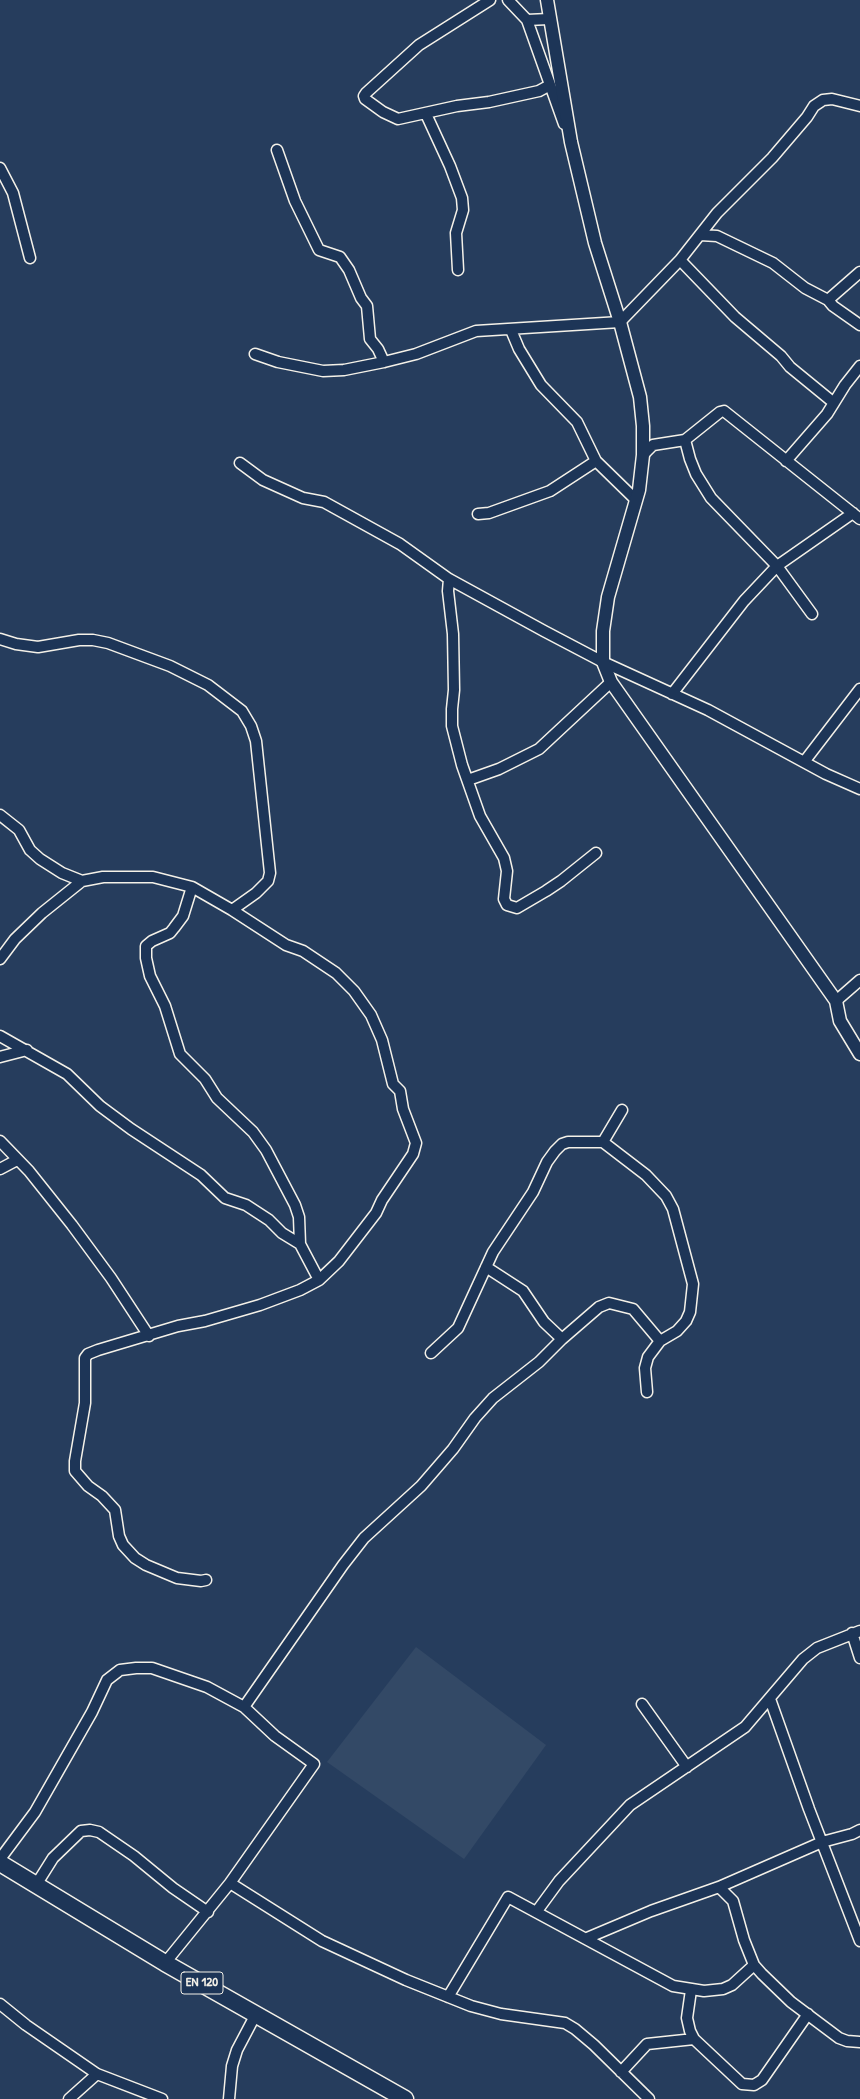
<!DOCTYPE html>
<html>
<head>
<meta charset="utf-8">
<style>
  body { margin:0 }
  canvas { display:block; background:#263d5d }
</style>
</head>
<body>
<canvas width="860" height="2099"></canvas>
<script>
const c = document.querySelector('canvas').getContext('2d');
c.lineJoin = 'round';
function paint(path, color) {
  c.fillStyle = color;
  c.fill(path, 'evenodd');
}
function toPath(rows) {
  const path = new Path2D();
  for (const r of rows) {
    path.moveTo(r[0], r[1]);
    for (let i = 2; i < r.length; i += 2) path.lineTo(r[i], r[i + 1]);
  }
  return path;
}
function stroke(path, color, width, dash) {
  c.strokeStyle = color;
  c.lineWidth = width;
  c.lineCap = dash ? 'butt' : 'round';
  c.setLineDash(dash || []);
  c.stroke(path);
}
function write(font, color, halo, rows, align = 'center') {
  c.font = font + ' "Patrick Hand",sans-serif';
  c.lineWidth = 3.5;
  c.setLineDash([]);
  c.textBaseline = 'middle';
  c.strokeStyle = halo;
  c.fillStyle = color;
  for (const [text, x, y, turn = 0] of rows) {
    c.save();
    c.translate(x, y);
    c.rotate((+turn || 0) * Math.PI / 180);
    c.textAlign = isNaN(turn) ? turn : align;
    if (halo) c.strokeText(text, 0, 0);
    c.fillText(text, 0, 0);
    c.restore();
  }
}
const built = toPath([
  [416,1647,546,1745,464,1859,327,1762]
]);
const minor = toPath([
  [490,0,419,45,366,93,364,96,365,99,383,112,398,119,457,106,489,102,539,91,550,85],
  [508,0,527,20,564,124],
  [527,20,549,19],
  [426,114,450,166,462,198,463,210,456,233,458,270],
  [277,150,295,201,319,250,340,257,349,270,361,298,367,306,370,339,378,349,384,362],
  [0,168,13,193,30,258],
  [700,235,717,236,773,263,805,288,828,300,833,306,860,325],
  [680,260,735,317,781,356,790,367,834,403],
  [828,300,860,272],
  [511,330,519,349,541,385,577,422,596,461,635,499],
  [255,354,278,362,323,371,344,370,384,362,416,354,476,331,620,322,680,260,717,213,772,158,807,117,814,106,823,100,832,99,860,106],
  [685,440,690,459,696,474,711,498,777,566,812,614],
  [643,455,653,445,685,440,720,412,724,411,860,519],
  [786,461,827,414,845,385,860,366],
  [240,463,263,480,303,498,324,502,400,544,449,579,544,631,603,662,708,710,826,774,860,789],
  [478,514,489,513,550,491,596,461],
  [449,579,448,591,453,634,454,690,452,709,452,726,462,765,480,816,504,858,507,871,504,899,507,905,517,908,546,891,561,881,596,853],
  [0,639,16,644,38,647,79,640,93,640,108,643,170,666,208,685,242,711,251,726,256,741,270,873,268,881,256,893,232,910,192,887,153,877,103,877,82,881,62,873,40,859,30,850,19,830,0,815],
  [672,694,744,601,777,566,853,513],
  [804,762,860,689],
  [468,780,499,769,539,749,611,682],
  [192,887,183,916,174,928,170,933,152,941,146,946,146,958,150,976,165,1006,180,1054,205,1079,217,1098,253,1132,266,1150,295,1205,299,1217,300,1244,319,1280],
  [0,959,15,939,42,913,82,881],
  [836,1001,860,980],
  [0,1036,67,1074,100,1106,131,1129,201,1175,225,1198,246,1205,269,1220,282,1233,300,1244],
  [0,1057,27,1050],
  [0,1141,29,1171,72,1225,111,1278,149,1336],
  [603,1142,622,1110],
  [0,1169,17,1160],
  [486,1267,523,1291,544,1322,562,1339],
  [431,1353,458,1328,493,1252,533,1192,547,1162,555,1151,562,1144,568,1142,603,1142,646,1175,666,1196,673,1209,693,1284,690,1312,686,1321,677,1331,660,1341,648,1357,645,1368,647,1392],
  [206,1580,201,1581,177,1578,146,1565,135,1558,123,1545,119,1536,115,1510,102,1496,88,1486,75,1471,75,1461,85,1403,85,1358,88,1354,98,1350,178,1326,205,1321,260,1305,300,1290,319,1280,339,1261,376,1213,382,1200,413,1154,416,1143,403,1109,400,1091,393,1084,382,1040,371,1015,354,991,336,973,303,951,286,945,232,910],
  [852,1633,860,1658],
  [770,1699,809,1809,860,1941],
  [642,1704,687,1767],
  [244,1707,343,1565,364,1538,421,1486,453,1449,475,1418,493,1398,539,1362,562,1339,599,1307,609,1303,633,1309,660,1341],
  [0,1859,35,1812,92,1712,107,1680,120,1670,136,1668,152,1668,207,1687,244,1707,275,1736,314,1764,230,1883,165,1963],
  [230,1883,322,1941,406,1980,471,2006,501,2014,565,2023,575,2029,594,2045,649,2099],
  [36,1885,53,1858,81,1831,90,1830,99,1832,134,1856,173,1888,208,1912],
  [719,1887,733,1901,744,1940,754,1965,762,1974,791,2002,839,2038,847,2041,860,2042],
  [537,1911,559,1881,630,1805,745,1727,803,1659,817,1648,860,1631],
  [587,1938,651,1911,719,1887,822,1842,852,1834,860,1830],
  [691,1990,687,2018,690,2031,694,2039,742,2084,754,2085,762,2080,808,2014],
  [448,1997,508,1897,673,1986,704,1991,723,1989,732,1985,754,1965],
  [0,2004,26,2025,97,2074,162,2099],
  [621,2072,647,2044,694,2039],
  [69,2099,97,2074],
  [229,2099,232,2066,237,2050,256,2014]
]);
const tertiary = toPath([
  [547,0,571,142,595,243,620,322,640,397,643,426,643,455,639,490,608,597,603,631,603,662,611,682,836,1001,840,1021,860,1054]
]);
const primary = toPath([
  [0,1863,165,1963,405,2099]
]);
const shields = [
  [202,1983,42]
];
const shieldNames = [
  ["EN 120",202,1983]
];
paint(built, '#334966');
stroke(minor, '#f4f1e8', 13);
stroke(tertiary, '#f4f1e8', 15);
stroke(primary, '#f4f1e8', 19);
stroke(minor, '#1d3557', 10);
stroke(tertiary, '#1d3557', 12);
stroke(primary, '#1d3557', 16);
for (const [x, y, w] of shields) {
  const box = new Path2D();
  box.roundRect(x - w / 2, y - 11, w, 22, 3);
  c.fillStyle = '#1d3557';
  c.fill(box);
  stroke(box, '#f4f1e8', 1);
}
write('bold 13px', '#f4f1e8', null, shieldNames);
</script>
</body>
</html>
